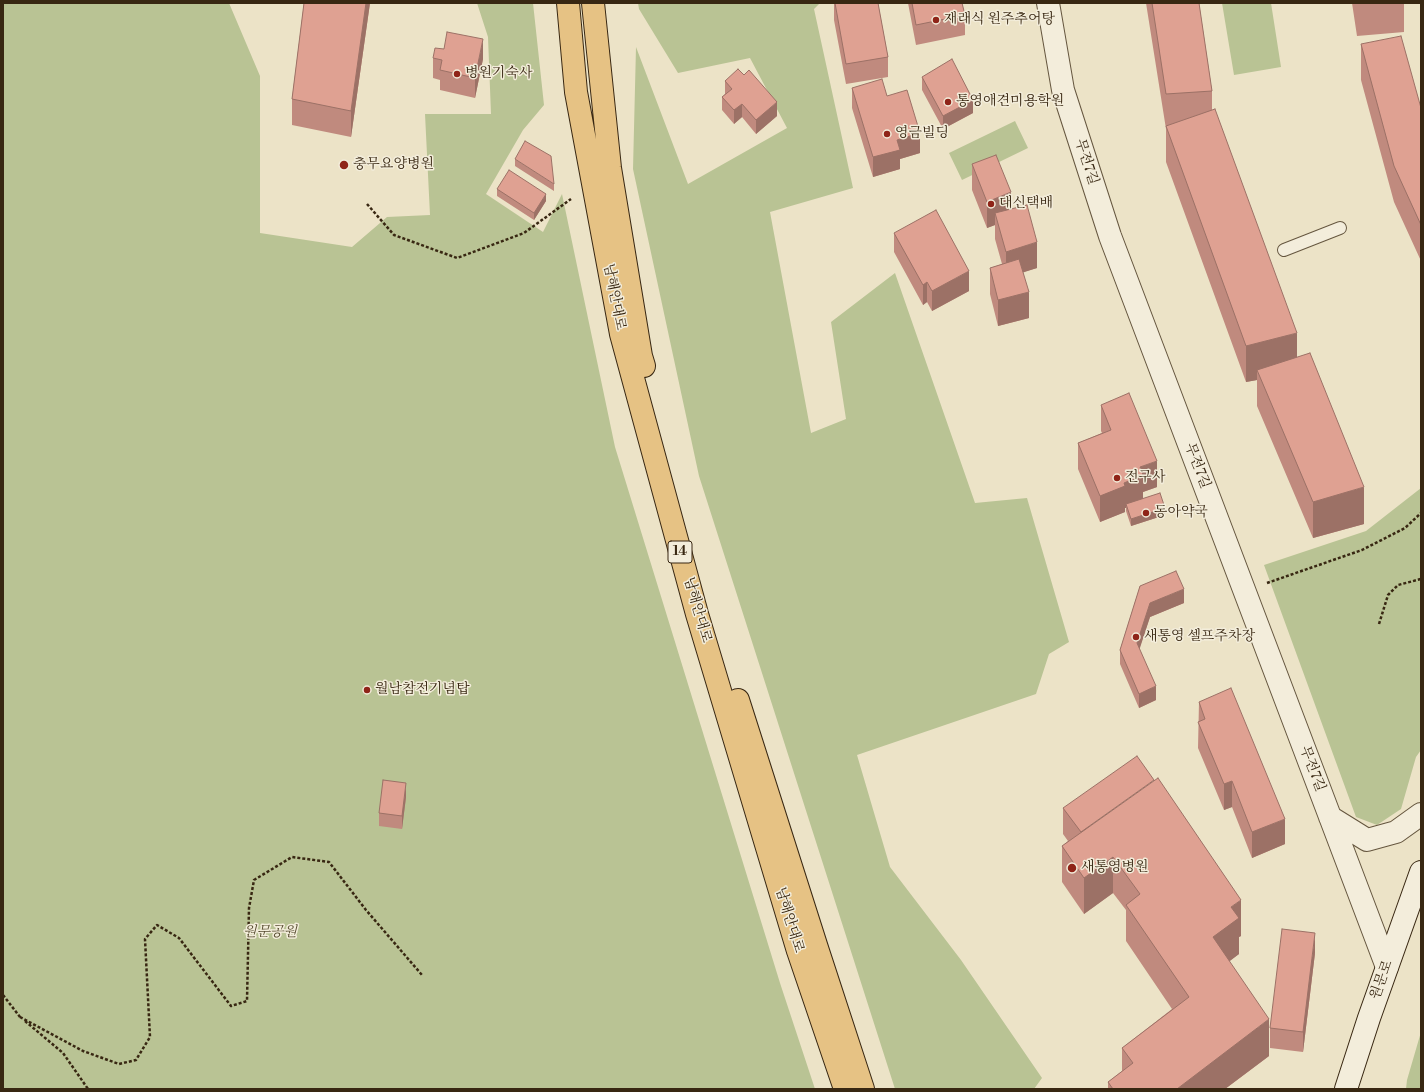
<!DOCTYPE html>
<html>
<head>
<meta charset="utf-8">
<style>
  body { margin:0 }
  #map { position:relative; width:1424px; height:1092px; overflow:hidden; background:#ece3c7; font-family:"Libre Bodoni",serif }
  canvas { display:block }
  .frame { position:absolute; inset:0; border:4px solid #382712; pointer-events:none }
</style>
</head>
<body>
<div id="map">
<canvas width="1424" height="1092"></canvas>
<div class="frame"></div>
</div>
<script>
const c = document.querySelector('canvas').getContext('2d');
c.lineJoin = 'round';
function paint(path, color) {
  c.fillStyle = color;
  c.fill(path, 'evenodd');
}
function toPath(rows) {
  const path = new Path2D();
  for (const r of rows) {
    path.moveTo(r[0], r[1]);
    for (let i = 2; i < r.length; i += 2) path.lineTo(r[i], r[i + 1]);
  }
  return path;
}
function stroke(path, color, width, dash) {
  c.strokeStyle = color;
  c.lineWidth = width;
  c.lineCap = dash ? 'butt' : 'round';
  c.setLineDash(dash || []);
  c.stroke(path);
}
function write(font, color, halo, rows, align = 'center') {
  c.font = font + ' "Libre Bodoni","Noto Serif KR",serif';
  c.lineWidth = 3;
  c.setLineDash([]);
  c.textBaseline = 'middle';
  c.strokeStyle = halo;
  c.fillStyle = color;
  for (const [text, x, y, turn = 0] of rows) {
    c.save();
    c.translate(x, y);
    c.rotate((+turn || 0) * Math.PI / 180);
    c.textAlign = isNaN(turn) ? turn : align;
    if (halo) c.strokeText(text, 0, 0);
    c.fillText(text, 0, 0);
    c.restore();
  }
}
const green = toPath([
  [3,3,229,3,260,76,260,233,352,247,387,217,430,215,425,114,491,114,488,37,477,3,533,3,544,105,523,130,486,194,543,232,562,194,615,447,780,983,815,1089,3,1089],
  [638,3,820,3,814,9,853,188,770,212,811,433,846,419,831,322,895,273,975,503,1027,498,1069,642,1049,654,1036,694,857,755,890,867,961,960,1042,1078,1034,1089,895,1089,699,476,633,169,636,47,688,184,787,128,750,58,678,73,639,9],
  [1222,3,1271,3,1281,67,1234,75],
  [1015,121,1028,148,962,180,949,153],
  [1421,488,1421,750,1416,757,1401,809,1377,825,1356,817,1264,565,1366,531],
  [1421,1032,1421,1089,1406,1089,1407,1080]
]);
const path = toPath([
  [367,204,394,235,457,258,524,233,571,199],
  [1267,583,1362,550,1405,528,1421,513],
  [1379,624,1388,595,1398,585,1421,579],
  [3,995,20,1017],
  [20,1017,83,1051,119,1064,136,1060,150,1037,145,939,157,925,179,938,231,1006,247,1001,249,908,254,880,292,857,329,862,366,910,422,975],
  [25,1021,63,1053,88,1089]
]);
const lane = toPath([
  [1284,250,1340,228]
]);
const street = toPath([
  [1048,3,1063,90,1110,236,1387,967],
  [1330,817,1367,840,1396,832,1421,814]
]);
const secondary = toPath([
  [1346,1089,1369,1018,1421,872]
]);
const primary = toPath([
  [568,3,576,92,621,334,697,614,798,951,845,1089],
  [593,3,610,168,641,356,644,366],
  [738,700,816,945,863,1089]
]);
const wall = toPath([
  [304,3,370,3,351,137,292,125,292,99],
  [834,3,878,3,888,57,888,77,846,84,834,20],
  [908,3,962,3,965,15,965,35,916,45],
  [1146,3,1199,3,1212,91,1212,110,1297,357,1364,524,1313,538,1257,406,1257,380,1246,382,1166,162,1166,129],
  [1352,3,1404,3,1404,32,1357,36],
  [1361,44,1421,108,1421,261,1394,202,1361,80],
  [433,58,483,59,475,98,440,90,440,80,433,78],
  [922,77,973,113,943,129,922,90],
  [725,81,777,116,756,134,742,117,734,124,722,110,722,97,725,94],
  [852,88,887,96,920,153,900,159,900,169,873,177,852,108],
  [515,159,554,184,554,191,515,166],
  [972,164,1011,209,1037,268,1023,272,1029,318,998,326,990,294,990,268,1002,264,995,239,995,225,987,228,972,190],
  [497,189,546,201,534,220,497,196],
  [894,233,969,291,932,311,927,302,923,305,894,252],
  [1101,405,1157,487,1143,492,1143,498,1165,515,1131,526,1126,511,1126,508,1125,508,1125,512,1100,522,1078,469,1078,443,1102,433,1101,431],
  [1140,586,1184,603,1150,617,1139,649,1156,700,1139,708,1120,664,1120,650],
  [1199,702,1285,844,1252,858,1232,807,1224,810,1198,748],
  [406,797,402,829,379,826,379,813],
  [1063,808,1241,936,1239,937,1239,954,1229,961,1269,1056,1225,1089,1108,1089,1108,1082,1122,1071,1122,1048,1172,1009,1126,941,1126,910,1113,893,1084,914,1062,882,1062,846,1068,841,1063,834],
  [1315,953,1303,1052,1270,1048,1270,1028]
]);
const shadedWall = toPath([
  [366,3,370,3,351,137,351,111],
  [483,39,483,59,475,98,475,78],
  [973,100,973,113,943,129,943,116],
  [777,102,777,116,756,134,756,120],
  [742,104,742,117,734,124,734,110],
  [920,133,920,153,900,159,900,169,873,177,873,157,897,140],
  [1011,192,1011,218,995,213,995,225,987,228,987,202],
  [546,194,546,201,534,220,534,213],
  [1037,242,1037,268,1006,278,1006,252],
  [969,271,969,291,932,311,932,291],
  [927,282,927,302,923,305,923,285],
  [1029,292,1029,318,998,326,998,300],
  [1297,333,1297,369,1257,370,1257,380,1246,382,1246,346],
  [1157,461,1157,487,1143,492,1143,501,1126,504,1126,508,1125,508,1125,512,1100,522,1100,496,1124,483,1140,467],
  [1364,487,1364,524,1313,538,1313,502],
  [1165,508,1165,515,1131,526,1131,519],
  [1184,589,1184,603,1150,617,1137,657,1137,643,1150,603],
  [1156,686,1156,700,1139,708,1139,694],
  [1232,781,1232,807,1224,810,1224,784],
  [406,783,406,797,402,829,402,816],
  [1285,819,1285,844,1252,858,1252,832],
  [1113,857,1113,893,1084,914,1084,878],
  [1241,900,1241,936,1239,937,1239,954,1213,974,1213,937,1231,907],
  [1315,933,1315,953,1303,1052,1303,1032],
  [1269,1019,1269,1056,1225,1089,1177,1089]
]);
const building = toPath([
  [304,3,366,3,351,111,292,99,304,3],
  [835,3,878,3,888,57,846,64,835,3],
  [912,3,962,3,965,15,916,25,912,3],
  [1152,3,1199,3,1212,91,1166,94,1152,3],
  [447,32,483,39,475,78,440,70,442,60,433,58,435,48,444,49,447,32],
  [1401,36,1421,108,1421,225,1394,166,1361,44,1401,36],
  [952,59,973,100,943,116,922,77,952,59],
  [738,69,744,75,749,70,777,102,756,120,742,104,734,110,722,97,732,89,725,81,738,69],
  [882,79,887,96,907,90,920,133,897,140,900,150,873,157,852,88,882,79],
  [1215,109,1297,333,1246,346,1166,126,1215,109],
  [525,141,551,156,554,184,515,159,525,141],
  [996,155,1011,192,987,202,972,164,996,155],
  [509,170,546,194,534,213,497,189,509,170],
  [1027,205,1037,242,1006,252,995,213,1027,205],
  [936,210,969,271,932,291,927,282,923,285,894,233,936,210],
  [1019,259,1029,292,998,300,990,268,1019,259],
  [1310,353,1364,487,1313,502,1257,370,1310,353],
  [1129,393,1157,461,1140,467,1143,475,1124,483,1125,486,1100,496,1078,443,1111,430,1101,405,1129,393],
  [1160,493,1165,508,1131,519,1126,504,1160,493],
  [1176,571,1184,589,1150,603,1137,643,1156,686,1139,694,1120,650,1140,586,1176,571],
  [1231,688,1285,819,1252,832,1232,781,1224,784,1198,722,1205,719,1199,702,1231,688],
  [1137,756,1154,780,1081,832,1063,808,1137,756],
  [1158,778,1241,900,1231,907,1239,918,1213,937,1269,1019,1177,1089,1113,1089,1108,1082,1133,1063,1122,1048,1189,997,1126,905,1140,894,1113,857,1084,878,1062,846,1158,778],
  [383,780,406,783,402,816,379,813,383,780],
  [1282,929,1315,933,1303,1032,1270,1028,1282,929]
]);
const markers = [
  [936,20,4,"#8f2418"],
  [457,74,4,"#8f2418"],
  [948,102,4,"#8f2418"],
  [887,134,4,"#8f2418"],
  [344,165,5,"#8f2418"],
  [991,204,4,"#8f2418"],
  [1117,478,4,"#8f2418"],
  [1146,513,4,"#8f2418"],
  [1136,637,4,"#8f2418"],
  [367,690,4,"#8f2418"],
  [1072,868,5,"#8f2418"]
];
const shields = [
  [680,552,24]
];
const shieldNames = [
  ["14",680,552]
];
const poiNames = [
  ["재래식 원주추어탕",944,20],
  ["병원기숙사",465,74],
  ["통영애견미용학원",956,102],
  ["영금빌딩",895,134],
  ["충무요양병원",353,165],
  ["대신택배",999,204],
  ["전구사",1125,478],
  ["동아약국",1154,513],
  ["새통영 셀프주차장",1144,637],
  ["월남참전기념탑",375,690],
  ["새통영병원",1081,868]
];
const streetNames = [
  ["무전7길",1086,162,72],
  ["남해안대로",614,297,79],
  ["무전7길",1197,466,69],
  ["남해안대로",697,610,74],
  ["무전7길",1312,769,69],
  ["남해안대로",789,920,73],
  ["원문로",1382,980,-70]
];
const parkNames = [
  ["원문공원",270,933]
];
paint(green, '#b9c394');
stroke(lane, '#65563f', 14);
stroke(street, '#65563f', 24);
stroke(secondary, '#382712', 24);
stroke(primary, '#382712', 24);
stroke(path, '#382712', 2.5, [3, 2]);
stroke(lane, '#f3eddb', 12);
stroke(street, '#f3eddb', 22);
stroke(secondary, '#f3eddb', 22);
stroke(primary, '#e6c284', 22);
paint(wall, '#c08a7e');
paint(shadedWall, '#9c7166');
paint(building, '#dfa192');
stroke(building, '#9c7166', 1);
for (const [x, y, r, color] of markers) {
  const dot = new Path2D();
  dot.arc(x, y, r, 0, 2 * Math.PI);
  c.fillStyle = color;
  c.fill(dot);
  stroke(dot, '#f3eddb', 1.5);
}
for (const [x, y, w] of shields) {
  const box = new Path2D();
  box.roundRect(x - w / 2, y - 11, w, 22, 3);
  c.fillStyle = '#f3eddb';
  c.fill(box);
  stroke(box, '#382712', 1);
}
write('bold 13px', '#382712', null, shieldNames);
write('14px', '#382712', '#f3eddb', poiNames, 'left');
write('14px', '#382712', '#f3eddb', streetNames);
write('italic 14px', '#584e32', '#f3eddb', parkNames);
</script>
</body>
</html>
